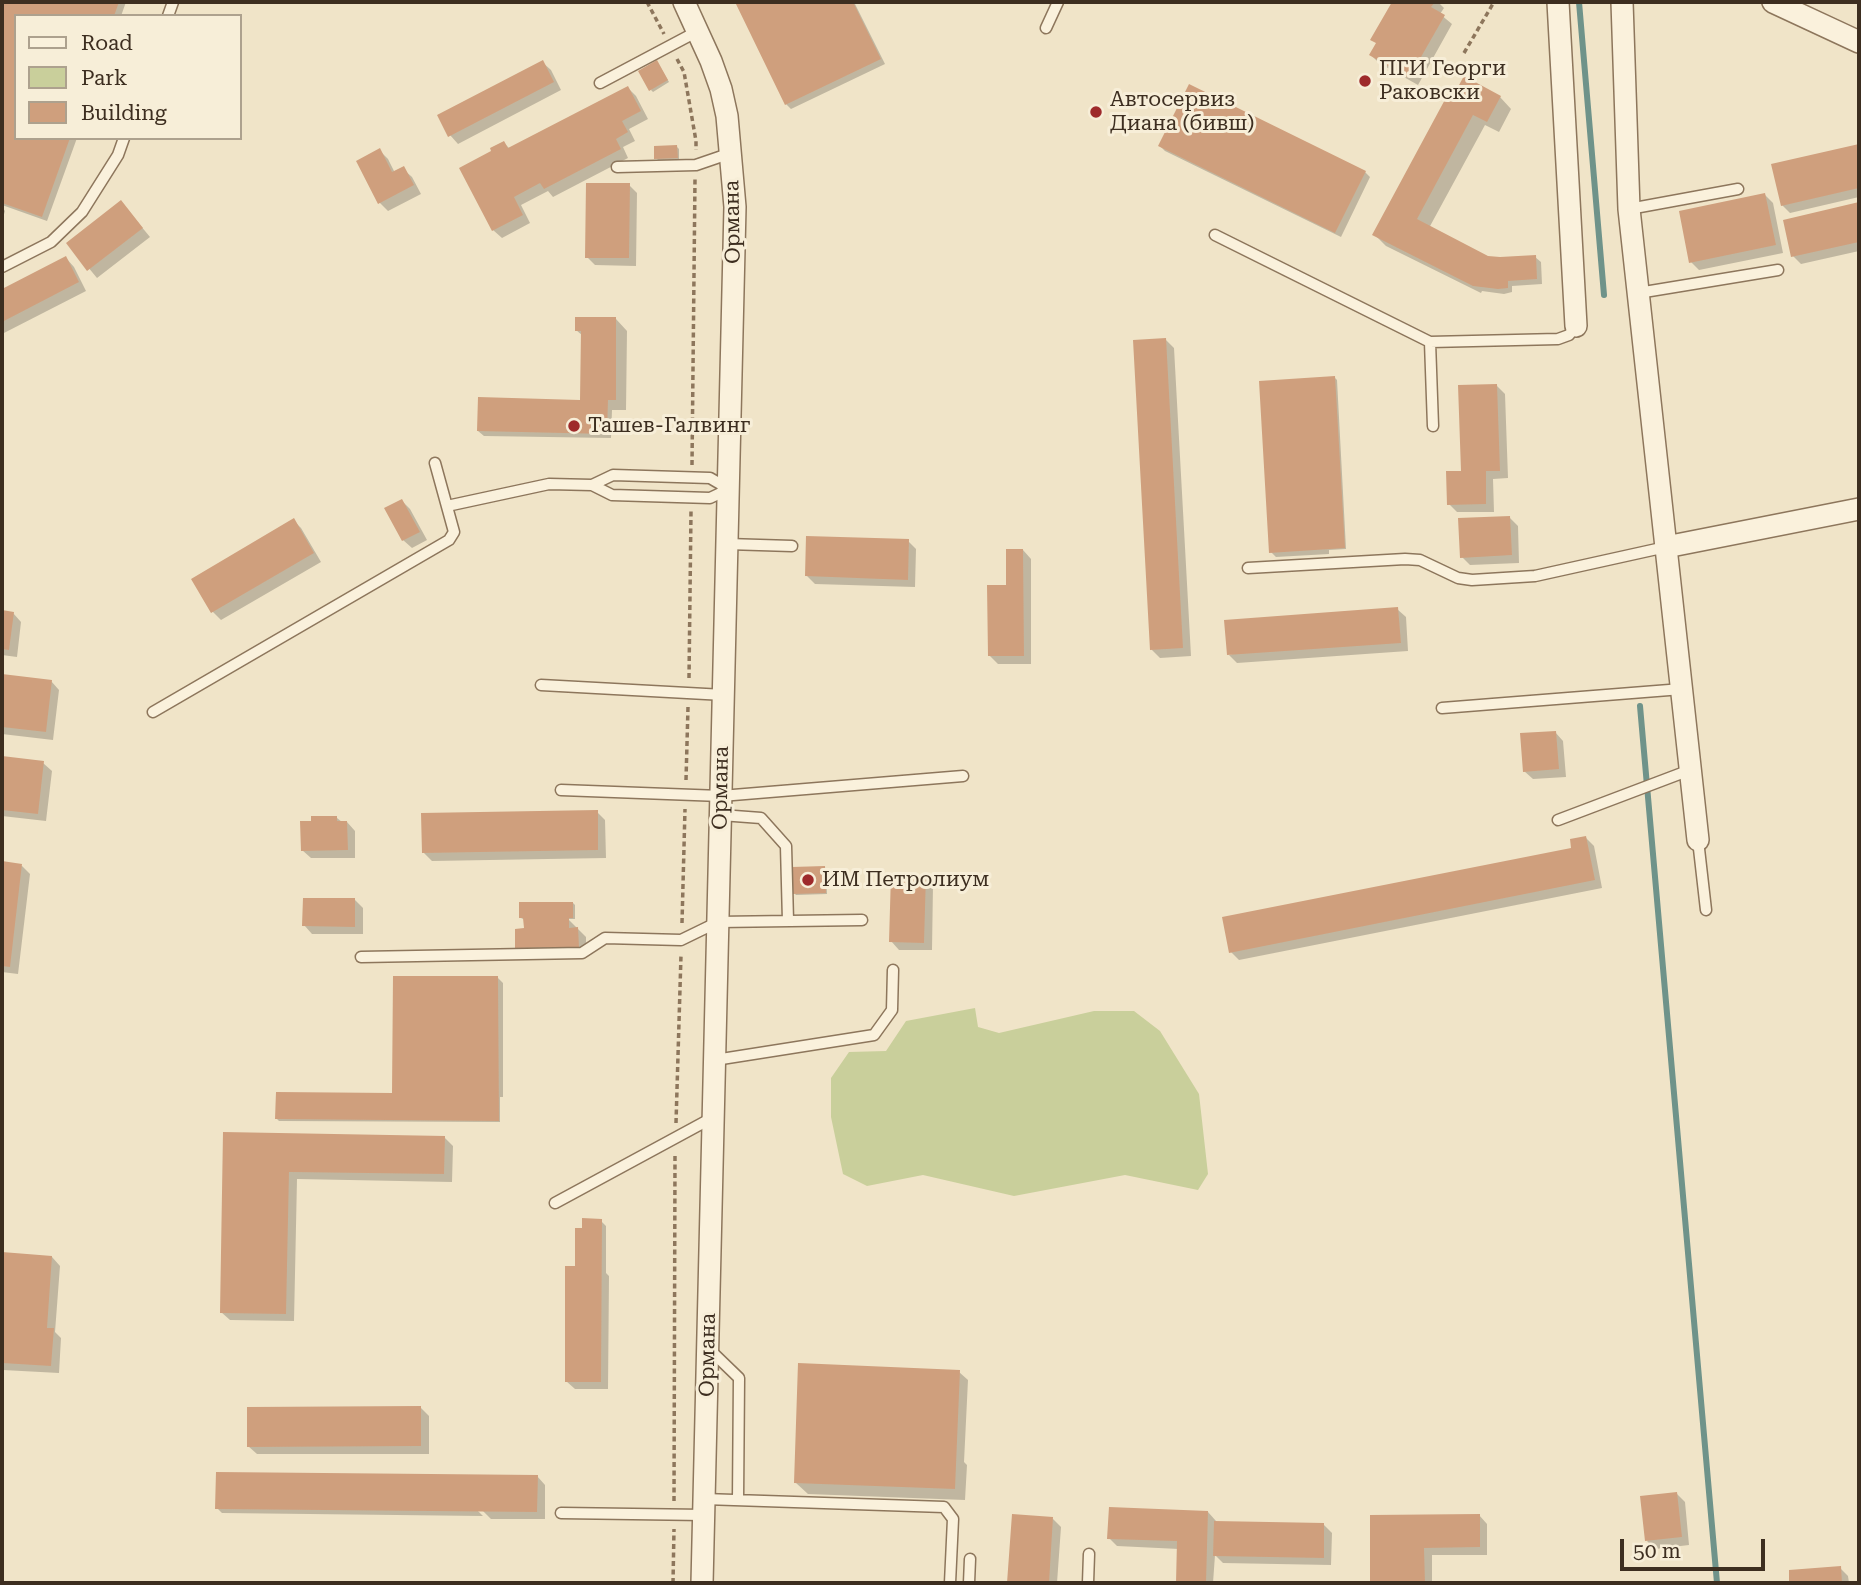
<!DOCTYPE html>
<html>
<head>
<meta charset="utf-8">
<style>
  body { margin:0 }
  #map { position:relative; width:1861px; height:1585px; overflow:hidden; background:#f0e4c8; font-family:"Roboto Serif",serif }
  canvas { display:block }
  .frame { position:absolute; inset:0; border:4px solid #3d2e20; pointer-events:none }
  .legend { position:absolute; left:14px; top:14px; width:228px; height:126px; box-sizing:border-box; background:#f7eed8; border:2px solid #ada18e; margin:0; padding:9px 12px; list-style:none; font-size:21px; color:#3d2e20 }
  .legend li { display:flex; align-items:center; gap:14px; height:35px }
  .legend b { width:35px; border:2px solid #ada18e }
  .scale { position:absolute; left:1620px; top:1539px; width:145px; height:32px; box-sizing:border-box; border:4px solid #3d2e20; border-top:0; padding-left:9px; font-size:21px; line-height:24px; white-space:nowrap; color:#3d2e20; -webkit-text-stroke:5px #f7eed8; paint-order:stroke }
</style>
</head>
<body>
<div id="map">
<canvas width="1861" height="1585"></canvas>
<div class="frame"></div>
<ul class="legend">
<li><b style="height:9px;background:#faf1dc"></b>Road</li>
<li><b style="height:19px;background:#c9cf9b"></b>Park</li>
<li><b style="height:19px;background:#cf9f7d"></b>Building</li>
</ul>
<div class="scale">50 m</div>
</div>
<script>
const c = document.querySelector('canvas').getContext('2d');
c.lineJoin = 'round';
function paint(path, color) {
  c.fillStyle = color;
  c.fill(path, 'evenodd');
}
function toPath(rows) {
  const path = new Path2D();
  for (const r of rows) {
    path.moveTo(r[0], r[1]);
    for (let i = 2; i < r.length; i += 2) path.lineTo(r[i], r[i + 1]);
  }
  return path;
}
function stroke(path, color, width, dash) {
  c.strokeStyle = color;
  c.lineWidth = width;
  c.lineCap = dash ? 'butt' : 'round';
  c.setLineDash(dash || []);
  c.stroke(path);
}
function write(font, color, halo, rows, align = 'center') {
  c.font = font + ' "Roboto Serif",serif';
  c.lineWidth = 6;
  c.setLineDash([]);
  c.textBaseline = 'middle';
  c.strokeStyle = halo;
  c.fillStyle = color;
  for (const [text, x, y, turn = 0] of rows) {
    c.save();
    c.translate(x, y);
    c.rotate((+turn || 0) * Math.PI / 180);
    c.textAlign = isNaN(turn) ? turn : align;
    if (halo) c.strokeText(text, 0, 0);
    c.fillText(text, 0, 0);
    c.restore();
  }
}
const green = toPath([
  [975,1008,978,1027,999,1033,1094,1011,1134,1011,1160,1031,1199,1094,1208,1174,1198,1190,1125,1175,1014,1196,923,1175,867,1186,843,1174,831,1117,831,1078,849,1052,886,1051,906,1021]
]);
const shadow = toPath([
  [2,2,126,2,121,16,16,16,16,138,77,138,47,221,2,205],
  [736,2,854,2,885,64,791,109,786,104],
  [1394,2,1438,2,1444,8,1440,14,1452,24,1418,85,1379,63,1371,55,1377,44,1373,39],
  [542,62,551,70,561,90,458,144,450,135],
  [659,65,669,82,653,92,651,90],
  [1465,79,1500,97,1511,109,1499,132,1485,125,1429,228,1488,257,1535,257,1541,262,1542,284,1512,286,1512,292,1504,294,1482,291,1481,293,1386,246,1374,234],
  [628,88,636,96,648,119,629,129,635,141,623,147,628,158,553,197,548,191,521,205,530,223,502,238,493,230,494,152,504,143,510,149],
  [1160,146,1365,172,1370,177,1341,237,1165,151],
  [1859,146,1859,197,1790,213,1782,205,1773,166],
  [677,147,679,149,679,160,658,160,656,158],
  [380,151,388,159,395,173,403,169,412,177,421,194,388,211,380,203],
  [629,185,637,193,636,266,595,265,587,257],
  [1765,195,1773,203,1783,253,1699,270,1691,262],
  [121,202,150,237,97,278,68,243],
  [1859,204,1859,251,1801,264,1793,256,1785,221],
  [2,207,5,211,2,221],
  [66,258,74,267,86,291,2,334,2,291],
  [616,319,627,331,626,410,612,410,611,438,484,436,478,431,582,401,583,336,576,330],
  [1165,339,1174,348,1191,656,1160,658,1152,650],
  [1335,378,1337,380,1346,549,1329,550,1329,554,1276,557,1271,552],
  [1497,386,1505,394,1508,478,1493,479,1494,512,1457,512,1449,504],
  [402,501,410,509,427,540,412,548,403,540],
  [1509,517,1518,526,1519,563,1470,565,1462,557],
  [293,520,301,528,321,562,221,620,213,612,193,579],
  [908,541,916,549,915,587,815,584,807,576],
  [1023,550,1031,559,1031,664,998,664,989,655],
  [1397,609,1406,617,1408,651,1237,663,1229,655],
  [2,612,13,613,21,622,17,657,2,655],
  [2,676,51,681,59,690,53,740,2,734],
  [1555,732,1563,741,1566,777,1533,779,1524,771],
  [2,758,43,763,52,771,46,821,2,816],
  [597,812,605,820,606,858,432,861,423,852],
  [337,818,342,822,347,822,355,831,355,858,311,858,302,850],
  [1586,838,1594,846,1602,888,1239,960,1231,952,1573,849],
  [2,863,22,866,30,874,18,974,2,972],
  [824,868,826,870,827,894,796,895,794,893],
  [925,877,933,885,932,950,899,950,891,941],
  [355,900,363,908,363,934,312,934,304,925],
  [573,903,575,905,575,919,568,919,586,937,586,955,525,956,517,948,525,930,525,920,521,918],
  [498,978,503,983,503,1097,500,1097,500,1122,279,1121,277,1119,394,1094],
  [225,1134,444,1137,453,1146,452,1182,297,1179,294,1321,230,1320,221,1312],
  [601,1221,606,1226,606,1273,609,1276,608,1389,575,1389,566,1381,576,1268],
  [3,1254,52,1257,60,1266,55,1332,61,1338,59,1373,3,1370,2,1368],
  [959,1372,968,1380,964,1462,967,1465,965,1500,808,1494,796,1483],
  [421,1408,429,1416,429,1454,257,1454,248,1446],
  [537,1476,545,1485,545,1519,491,1519,476,1504,473,1506,483,1516,222,1513,217,1508],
  [1677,1494,1685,1502,1689,1545,1655,1549,1647,1541],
  [1208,1512,1216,1521,1216,1523,1324,1525,1332,1533,1331,1565,1223,1563,1215,1555,1213,1583,1177,1583,1179,1549,1117,1546,1109,1538],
  [1479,1515,1487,1524,1487,1555,1432,1555,1432,1583,1372,1583,1372,1516],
  [1014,1516,1053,1519,1061,1527,1057,1583,1009,1583],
  [1840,1568,1848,1576,1849,1583,1791,1583,1790,1571]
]);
const stream = toPath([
  [1579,2,1604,295],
  [1640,706,1717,1583]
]);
const building = toPath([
  [2,2,119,2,114,16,16,16,16,138,70,138,42,217,2,203],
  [735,2,853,2,881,59,785,105],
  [1392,2,1435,2,1431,7,1445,15,1409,78,1369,55,1376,43,1370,40],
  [543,60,554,82,448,137,437,115],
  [657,60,668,80,649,91,638,71],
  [1464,76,1501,96,1487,122,1473,115,1417,219,1488,256,1500,257,1536,255,1537,279,1508,281,1508,288,1498,289,1473,286,1372,235,1448,94,1453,96],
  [1189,84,1366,171,1335,233,1158,146],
  [628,86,641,111,622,121,628,132,616,139,621,149,544,189,540,183,514,197,523,215,492,231,459,168,491,151,490,148,504,141,508,148],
  [1859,144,1859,188,1781,206,1771,164],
  [677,145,678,158,654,159,654,146],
  [380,148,392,172,404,166,414,185,378,204,356,161],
  [586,183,630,183,629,258,585,258],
  [1765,193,1776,245,1689,263,1679,211],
  [121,200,143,228,87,271,66,243],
  [1859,202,1859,242,1791,257,1783,220],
  [66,256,79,282,2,322,2,289],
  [575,317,616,317,616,400,608,400,607,434,477,431,478,397,580,400,581,331,575,331],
  [1166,338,1183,648,1150,650,1133,340],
  [1335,376,1345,548,1269,553,1259,381],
  [1497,384,1500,471,1486,471,1486,504,1447,505,1446,471,1461,471,1458,385],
  [402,499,420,532,402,541,384,508],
  [1510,516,1512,555,1460,558,1458,518],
  [294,518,314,553,211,613,191,579],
  [806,536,909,539,908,580,805,576],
  [1006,549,1023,549,1024,656,988,656,987,585,1006,585],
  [1398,607,1401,643,1227,655,1224,620],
  [2,610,14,612,9,650,2,649],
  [2,674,52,680,46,732,2,727],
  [1556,731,1559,769,1523,772,1520,733],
  [2,756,44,761,38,814,2,810],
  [598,810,598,850,422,853,421,813],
  [311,816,337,816,337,821,347,821,348,850,301,851,300,821,311,821],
  [1586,836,1595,880,1229,953,1222,917,1571,848,1570,839],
  [2,861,22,864,10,967,2,966],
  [825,866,826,893,792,894,792,867],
  [891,874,926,875,924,943,889,942],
  [303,898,355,898,355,927,302,926],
  [519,902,573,902,573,918,569,918,569,928,578,927,579,947,515,948,515,929,524,928,523,918,519,918],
  [393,976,498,976,499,1121,275,1119,276,1092,392,1093],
  [223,1132,445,1136,444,1174,289,1172,286,1314,220,1313],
  [582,1218,602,1219,601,1382,565,1382,565,1266,575,1266,575,1228,582,1228],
  [2,1252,52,1256,47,1328,54,1328,51,1366,2,1363],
  [798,1363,960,1370,955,1489,794,1483],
  [421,1406,421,1446,247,1447,247,1407],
  [216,1472,538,1475,537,1512,215,1509],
  [1677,1492,1682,1537,1645,1541,1640,1496],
  [1109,1507,1208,1511,1206,1583,1176,1583,1177,1541,1107,1539],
  [1012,1514,1053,1517,1049,1583,1007,1583],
  [1480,1514,1480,1547,1424,1548,1425,1583,1370,1583,1370,1515],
  [1214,1521,1324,1523,1324,1558,1213,1556],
  [1841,1566,1842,1583,1789,1583,1789,1570]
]);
const path = toPath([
  [647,2,664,34],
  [1464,53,1494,2],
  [677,59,684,72,696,141,696,150],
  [692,465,695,179],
  [689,678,691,511],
  [686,780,688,707],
  [682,923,685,809],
  [676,1123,681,955],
  [674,1501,675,1155],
  [673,1583,674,1529]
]);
const lane = toPath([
  [168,16,173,2],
  [1046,28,1058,2],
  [600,83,698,31],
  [617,167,696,165,731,153],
  [1629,209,1738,189],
  [1215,235,1430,342,1558,339,1569,335,1576,326],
  [2,267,51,242,82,212,118,155,124,138],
  [1638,293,1778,270],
  [1430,342,1433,426],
  [592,485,612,495,710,498,729,489],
  [447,506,549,484,592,485,613,475,710,478,729,489],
  [727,544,792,546],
  [1248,568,1405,559,1420,560,1458,578,1472,580,1535,576,1666,547],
  [541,685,724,695],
  [1442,708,1682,689],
  [153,712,449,540,454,532,435,463],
  [561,790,721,796,963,776],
  [721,815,761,818,786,846,788,921],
  [1558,820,1690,770],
  [1698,840,1706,910],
  [361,957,582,953,605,938,681,940,718,922,862,920],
  [715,1060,874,1035,892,1010,893,970],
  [555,1203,712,1118],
  [710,1350,739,1378,738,1500],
  [704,1499,944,1507,953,1519,950,1583],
  [561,1513,704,1515],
  [969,1583,970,1559],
  [1088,1583,1089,1554]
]);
const street = toPath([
  [684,2,711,61,721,89,727,116,735,207,702,1583],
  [1558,2,1576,326],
  [1622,2,1629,209,1698,840],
  [1773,2,1859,42],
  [1666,547,1859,509]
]);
const markers = [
  [1365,81,7,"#9e2a2b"],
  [1096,112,7,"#9e2a2b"],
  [574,426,7,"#9e2a2b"],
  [808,880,7,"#9e2a2b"]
];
const poiNames = [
  ["ПГИ Георги",1379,69],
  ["Раковски",1379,93],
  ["Автосервиз",1110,100],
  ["Диана (бивш)",1110,124],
  ["Ташев-Галвинг",588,426],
  ["ИМ Петролиум",822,880]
];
const streetNames = [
  ["Ормана",733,222,-91],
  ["Ормана",721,788,-89],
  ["Ормана",708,1355,-89]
];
paint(green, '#c9cf9b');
paint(shadow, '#0003');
stroke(stream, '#6f938a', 6);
paint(building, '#cf9f7d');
stroke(lane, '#8d765c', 13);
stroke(street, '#8d765c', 24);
stroke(path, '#8d765c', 3.5, [5, 3.5]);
stroke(lane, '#faf1dc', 10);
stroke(street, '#faf1dc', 21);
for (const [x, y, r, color] of markers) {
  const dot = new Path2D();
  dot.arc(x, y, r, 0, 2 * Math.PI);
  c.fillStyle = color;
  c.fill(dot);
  stroke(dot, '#f7eed8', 2.5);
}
write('21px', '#3d2e20', '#f7eed8', poiNames, 'left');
write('21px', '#3d2e20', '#f7eed8', streetNames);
</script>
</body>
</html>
